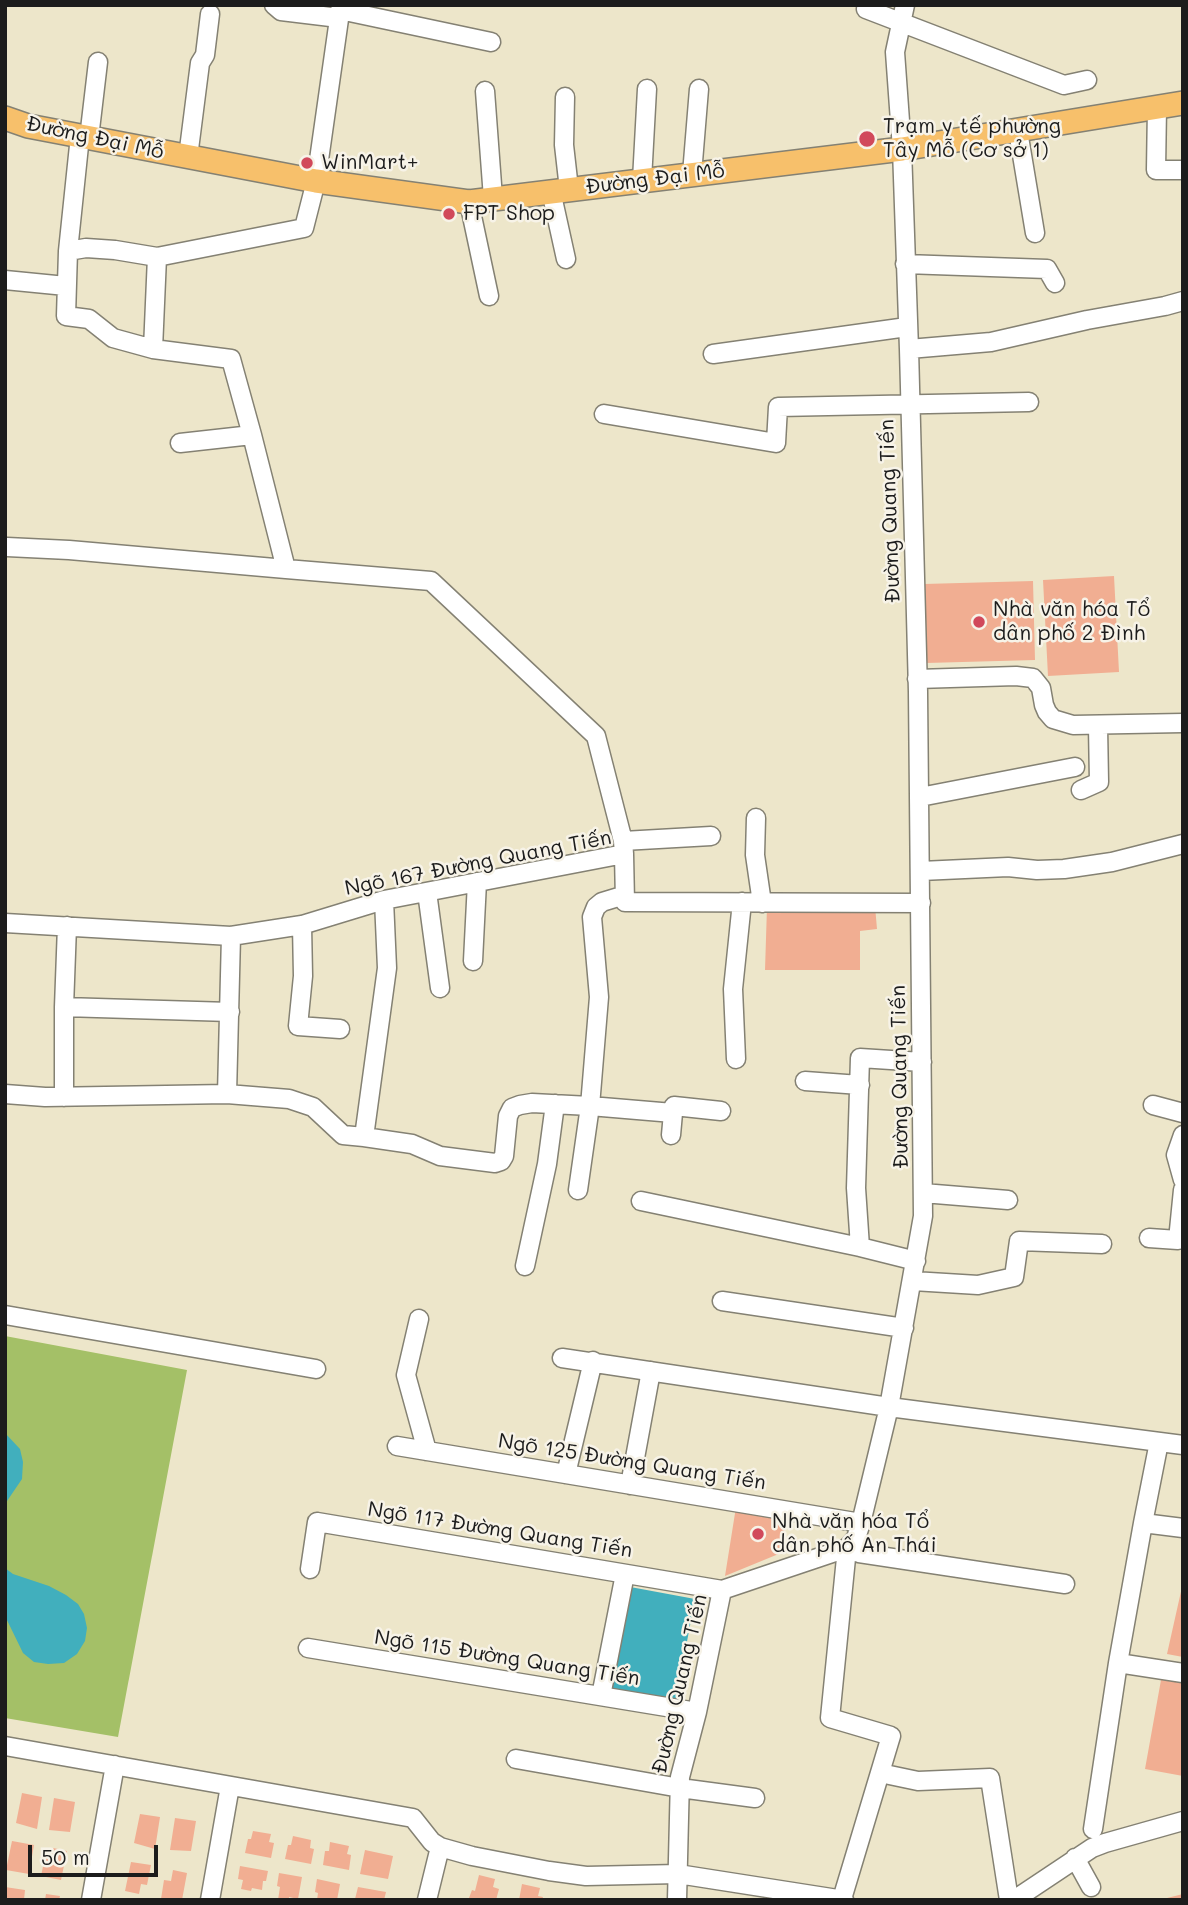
<!DOCTYPE html>
<html>
<head>
<meta charset="utf-8">
<style>
  body { margin:0 }
  #map { position:relative; width:1188px; height:1905px; overflow:hidden; background:#ede6ca; font-family:Mali,sans-serif }
  canvas { display:block }
  .frame { position:absolute; inset:0; border:7px solid #1c1c1c; pointer-events:none }
  .scale { position:absolute; left:28px; top:1845px; width:130px; height:32px; box-sizing:border-box; border:4px solid #1c1c1c; border-top:0; padding-left:9px; font-size:21px; line-height:24px; white-space:nowrap; color:#1c1c1c; -webkit-text-stroke:5px #f7f3e8; paint-order:stroke }
</style>
</head>
<body>
<div id="map">
<canvas width="1188" height="1905"></canvas>
<div class="frame"></div>
<div class="scale">50 m</div>
</div>
<script>
const c = document.querySelector('canvas').getContext('2d');
c.lineJoin = 'round';
function paint(path, color) {
  c.fillStyle = color;
  c.fill(path, 'evenodd');
}
function toPath(rows) {
  const path = new Path2D();
  for (const r of rows) {
    path.moveTo(r[0], r[1]);
    for (let i = 2; i < r.length; i += 2) path.lineTo(r[i], r[i + 1]);
  }
  return path;
}
function stroke(path, color, width, dash) {
  c.strokeStyle = color;
  c.lineWidth = width;
  c.lineCap = dash ? 'butt' : 'round';
  c.setLineDash(dash || []);
  c.stroke(path);
}
function write(font, color, halo, rows, align = 'center') {
  c.font = font + ' Mali,sans-serif';
  c.lineWidth = 5;
  c.setLineDash([]);
  c.textBaseline = 'middle';
  c.strokeStyle = halo;
  c.fillStyle = color;
  for (const [text, x, y, turn = 0] of rows) {
    c.save();
    c.translate(x, y);
    c.rotate((+turn || 0) * Math.PI / 180);
    c.textAlign = isNaN(turn) ? turn : align;
    if (halo) c.strokeText(text, 0, 0);
    c.fillText(text, 0, 0);
    c.restore();
  }
}
const green = toPath([
  [5,1336,187,1370,118,1737,5,1718]
]);
const water = toPath([
  [5,1433,20,1449,23,1462,22,1479,5,1504],
  [5,1568,13,1574,49,1586,66,1595,78,1604,84,1614,87,1628,85,1641,77,1654,64,1663,48,1664,34,1662,23,1653,5,1616],
  [625,1586,695,1599,676,1700,606,1688]
]);
const building = toPath([
  [1114,576,1119,672,1048,676,1043,580],
  [1033,581,1035,660,926,663,924,584],
  [875,906,877,929,860,931,860,970,765,970,767,907],
  [736,1507,787,1514,781,1553,725,1576],
  [1182,1587,1183,1587,1183,1657,1167,1654],
  [1161,1680,1183,1683,1183,1776,1145,1769],
  [22,1793,42,1797,37,1829,16,1823],
  [54,1798,75,1802,70,1832,49,1830],
  [140,1814,160,1817,155,1849,134,1843],
  [175,1818,196,1821,191,1851,170,1850],
  [253,1831,271,1834,269,1842,274,1843,271,1858,245,1853,248,1839,251,1839],
  [293,1836,311,1840,310,1848,314,1849,311,1864,285,1859,288,1845,291,1845],
  [12,1841,34,1845,29,1874,6,1870],
  [330,1842,349,1846,347,1854,351,1855,349,1870,323,1865,325,1851,329,1851],
  [53,1848,67,1851,61,1880,41,1876,45,1857,51,1858],
  [365,1850,393,1856,388,1879,360,1874],
  [131,1862,151,1865,147,1885,141,1884,139,1894,125,1891],
  [240,1866,268,1871,266,1881,263,1881,262,1890,252,1888,251,1891,241,1889,243,1880,238,1879],
  [173,1870,187,1873,182,1900,161,1899,164,1880,171,1881],
  [279,1873,302,1877,298,1899,289,1897,289,1900,278,1900,280,1887,277,1886],
  [479,1875,495,1879,493,1887,499,1889,496,1900,469,1898,472,1890,475,1891],
  [317,1879,340,1884,337,1900,317,1900,318,1893,315,1892],
  [522,1884,540,1888,538,1896,543,1897,542,1900,519,1900],
  [5,1887,25,1890,24,1900,5,1900],
  [358,1887,386,1892,384,1900,355,1899],
  [46,1894,60,1896,59,1900,45,1900],
  [1183,1894,1183,1900,1163,1900,1163,1899]
]);
const minor = toPath([
  [274,5,281,11,339,18],
  [866,9,1064,85,1087,80],
  [340,10,491,42],
  [485,91,493,198],
  [565,97,564,145,569,189],
  [1157,107,1156,170,1183,170],
  [1018,131,1035,233],
  [80,136,68,251,66,316,89,319,113,338,153,349,231,359,252,435,286,569,431,581,596,736,623,841,624,854],
  [89,138,98,62],
  [188,157,200,63,205,55,210,14],
  [692,174,699,89],
  [642,180,647,89],
  [551,191,566,259],
  [469,202,489,296],
  [68,251,86,248,115,250,157,257,304,228,316,181,341,5],
  [905,264,1047,269,1055,283],
  [5,280,66,286],
  [153,349,157,257],
  [909,349,991,342,1087,320,1165,306,1183,301],
  [713,354,907,327],
  [604,414,776,443,778,407,1029,402],
  [180,443,252,435],
  [7,547,69,550,286,569],
  [917,679,1016,676,1033,678,1041,688,1044,705,1047,712,1053,719,1073,725,1183,723],
  [1081,790,1099,782,1098,726],
  [920,797,1075,767],
  [756,818,755,855,762,903],
  [623,841,711,836],
  [921,871,1008,867,1037,870,1064,869,1112,862,1183,844],
  [427,892,440,988],
  [5,923,231,936,302,925,384,900,624,854,625,902,921,903],
  [302,925,303,976,298,1026,340,1029],
  [473,961,477,882],
  [64,1007,230,1012],
  [736,1059,733,989,742,902],
  [805,1081,860,1085],
  [5,1094,45,1097,227,1094,289,1099,313,1107,343,1135,364,1137,387,968,384,900],
  [227,1094,231,936],
  [64,1097,64,1007,67,926],
  [1153,1105,1183,1113],
  [673,1113,674,1106,721,1111],
  [1183,1135,1176,1155,1183,1180],
  [364,1137,412,1144,440,1156,495,1163,501,1161,504,1156,508,1116,512,1108,520,1105,532,1103,590,1106,599,997,592,917,596,907,602,902,625,895],
  [578,1190,590,1106,673,1113,671,1135],
  [923,1193,1008,1200],
  [641,1201,860,1247,916,1261],
  [1149,1238,1178,1240,1183,1190],
  [860,1247,856,1188,860,1058,922,1062],
  [525,1266,547,1164,555,1104],
  [913,1281,978,1285,1014,1277,1019,1241,1102,1244],
  [722,1301,904,1328],
  [5,1315,316,1369],
  [419,1319,406,1375,427,1451],
  [562,1358,889,1407,1183,1445],
  [397,1446,861,1523],
  [566,1474,593,1361],
  [630,1485,651,1371],
  [1143,1523,1159,1442],
  [847,1548,859,1553,1065,1584],
  [310,1569,317,1522,722,1590,847,1548,856,1538,861,1523,889,1407,923,1216,918,692,909,349,902,149,895,52,905,5],
  [308,1648,697,1712],
  [1118,1663,1183,1673],
  [601,1696,625,1574],
  [5,1746,413,1818,432,1842,440,1847,472,1856,549,1871,586,1876,678,1874,844,1900],
  [516,1759,680,1788,755,1798],
  [880,1773,918,1781,990,1778,1009,1900],
  [1093,1829,1118,1663,1143,1523,1183,1528],
  [1075,1858,1091,1887],
  [842,1899,891,1736,830,1718,847,1548],
  [91,1900,115,1765],
  [210,1900,230,1786],
  [427,1900,440,1847],
  [677,1900,680,1777,697,1712,722,1590],
  [1014,1900,1092,1848,1105,1843,1183,1821]
]);
const major = toPath([
  [5,118,28,126,316,181,469,202,902,149,1183,103]
]);
const markers = [
  [867,139,9,"#d1495b"],
  [307,163,7,"#d1495b"],
  [449,214,7,"#d1495b"],
  [979,622,7,"#d1495b"],
  [758,1534,7,"#d1495b"]
];
const poiNames = [
  ["Trạm y tế phường",883,127],
  ["Tây Mỗ (Cơ sở 1)",883,151],
  ["WinMart+",321,163],
  ["FPT Shop",463,214],
  ["Nhà văn hóa Tổ",993,610],
  ["dân phố 2 Đình",993,634],
  ["Nhà văn hóa Tổ",772,1522],
  ["dân phố An Thái",772,1546]
];
const streetNames = [
  ["Đường Đại Mỗ",95,138,12],
  ["Đường Đại Mỗ",655,179,-7],
  ["Đường Quang Tiến",890,511,-92],
  ["Ngõ 167 Đường Quang Tiến",478,863,-11],
  ["Đường Quang Tiến",900,1077,-91],
  ["Ngõ 125 Đường Quang Tiến",632,1462,9],
  ["Ngõ 117 Đường Quang Tiến",500,1530,9],
  ["Ngõ 115 Đường Quang Tiến",507,1658,9],
  ["Đường Quang Tiến",680,1684,-77]
];
paint(green, '#a4c067');
paint(water, '#41afbd');
paint(building, '#f1ae92');
stroke(minor, '#848173', 21);
stroke(major, '#848173', 26);
stroke(minor, '#fff', 18);
stroke(major, '#f7c06b', 23);
for (const [x, y, r, color] of markers) {
  const dot = new Path2D();
  dot.arc(x, y, r, 0, 2 * Math.PI);
  c.fillStyle = color;
  c.fill(dot);
  stroke(dot, '#f7f3e8', 2.5);
}
write('21px', '#1c1c1c', '#f7f3e8', poiNames, 'left');
write('21px', '#1c1c1c', '#f7f3e8', streetNames);
</script>
</body>
</html>
